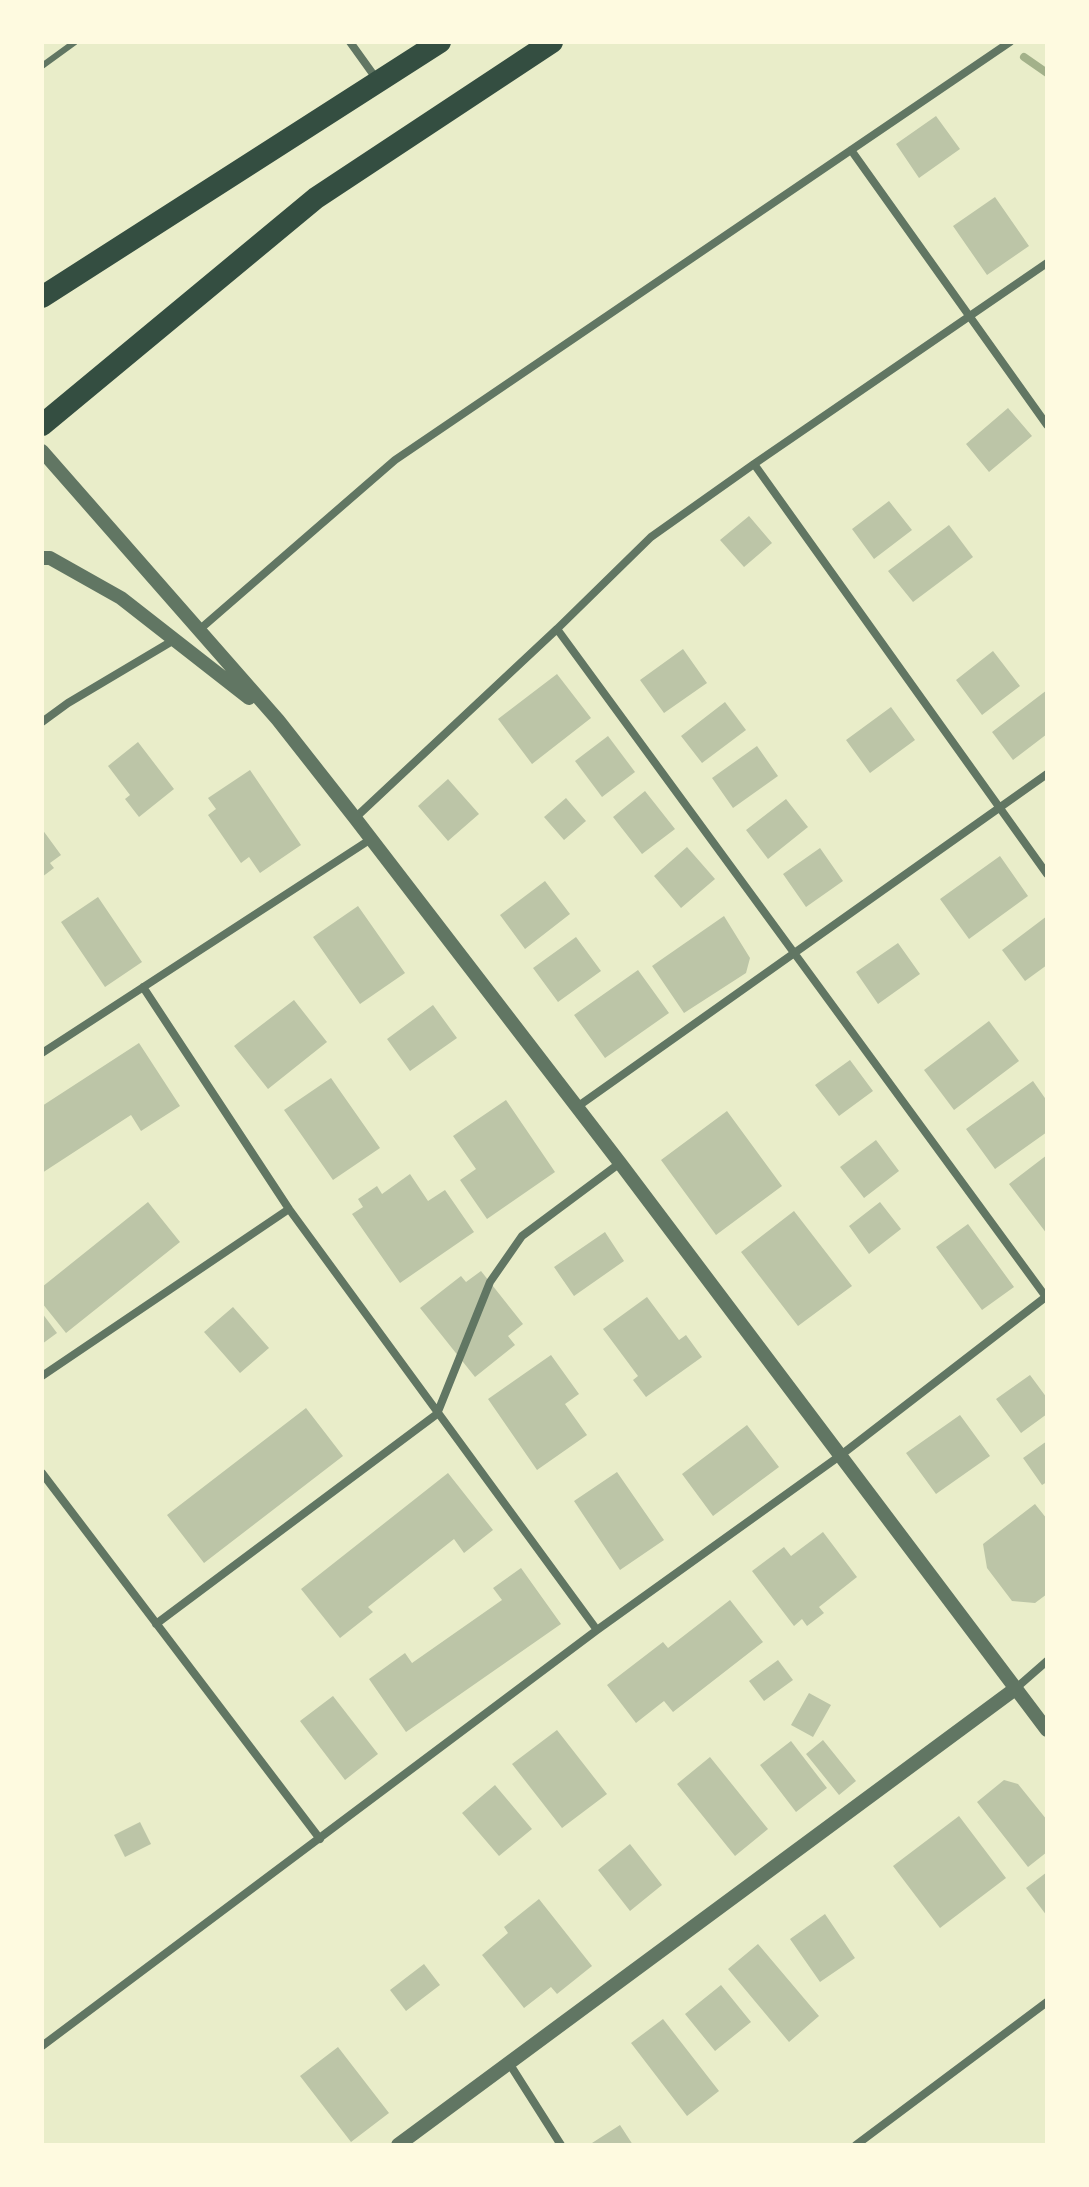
<!DOCTYPE html>
<html>
<head>
<meta charset="utf-8">
<style>
  body { margin:0 }
  #map { position:relative; width:1089px; height:2187px; overflow:hidden; background:#e9edc9; font-family:Merriweather,serif }
  canvas { display:block }
  .frame { position:absolute; inset:0; border:44px solid #fefae0; pointer-events:none }
</style>
</head>
<body>
<div id="map">
<canvas width="1089" height="2187"></canvas>
<div class="frame"></div>
</div>
<script>
const c = document.querySelector('canvas').getContext('2d');
c.lineJoin = 'round';
function toPath(rows) {
  const path = new Path2D();
  for (const r of rows) {
    path.moveTo(r[0], r[1]);
    for (let i = 2; i < r.length; i += 2) path.lineTo(r[i], r[i + 1]);
  }
  return path;
}
function stroke(path, color, width, dash) {
  c.strokeStyle = color;
  c.lineWidth = width;
  c.lineCap = dash ? 'butt' : 'round';
  c.setLineDash(dash || []);
  c.stroke(path);
}
function paint(path, color) {
  c.fillStyle = color;
  c.fill(path, 'evenodd');
}
const stream = toPath([
  [1024,57,1047,73]
]);
const building = toPath([
  [936,116,960,149,919,178,896,144],
  [995,197,1029,246,987,275,953,226],
  [1008,408,1032,436,989,472,966,444],
  [889,501,912,530,874,559,852,529],
  [749,516,772,543,744,567,720,540],
  [949,525,973,557,913,602,888,571],
  [683,649,707,683,664,713,640,680],
  [993,651,1020,686,982,715,956,680],
  [557,674,591,718,532,764,498,719],
  [1047,690,1047,734,1013,760,992,732],
  [725,702,746,730,702,763,681,736],
  [891,707,915,740,870,773,846,740],
  [608,736,635,772,602,797,575,761],
  [138,742,174,789,139,817,125,799,130,795,108,766],
  [757,746,778,776,733,808,712,778],
  [250,770,301,845,260,873,249,857,241,863,208,815,216,809,208,798],
  [448,779,479,814,448,841,418,806],
  [645,791,675,829,642,854,613,817],
  [566,798,586,821,564,840,544,817],
  [786,799,808,827,768,859,746,830],
  [42,829,61,855,50,863,54,868,42,877],
  [687,847,715,879,681,908,654,876],
  [820,848,843,881,806,907,783,874],
  [1000,856,1028,896,969,939,940,899],
  [545,881,570,914,525,949,500,915],
  [98,897,142,962,105,987,61,922],
  [358,906,405,973,360,1004,313,937],
  [724,916,750,958,746,973,684,1013,652,966],
  [1047,916,1047,965,1025,981,1002,950],
  [576,937,601,971,558,1002,533,968],
  [898,943,920,974,878,1004,856,972],
  [638,970,669,1013,605,1058,574,1015],
  [294,1000,327,1042,268,1089,234,1046],
  [433,1005,457,1038,410,1071,387,1039],
  [989,1021,1019,1061,954,1110,924,1070],
  [139,1043,180,1106,141,1131,131,1115,42,1173,42,1106],
  [850,1060,873,1091,839,1116,815,1085],
  [331,1078,380,1148,333,1180,284,1110],
  [1033,1081,1047,1101,1047,1132,995,1169,966,1129],
  [506,1100,555,1172,487,1219,460,1180,476,1169,453,1136],
  [727,1111,782,1186,716,1235,661,1160],
  [876,1140,899,1171,864,1198,840,1167],
  [1047,1155,1047,1234,1009,1184],
  [410,1174,428,1201,445,1190,474,1232,400,1283,352,1214,363,1207,358,1199,377,1186,382,1194],
  [148,1202,180,1242,66,1333,42,1303,42,1287],
  [880,1202,901,1229,869,1254,849,1226],
  [794,1211,852,1286,798,1326,741,1252],
  [968,1224,1014,1287,982,1310,936,1247],
  [605,1232,624,1261,574,1296,554,1267],
  [481,1271,523,1324,508,1336,515,1345,475,1377,420,1308,461,1276,466,1282],
  [647,1297,679,1340,686,1335,702,1357,646,1397,633,1380,638,1376,603,1329],
  [233,1307,269,1348,240,1373,204,1332],
  [42,1313,57,1333,42,1344],
  [551,1355,579,1394,565,1404,587,1435,537,1470,488,1399],
  [1030,1375,1047,1398,1047,1414,1021,1433,996,1399],
  [306,1408,343,1456,204,1563,167,1515],
  [960,1415,990,1456,936,1494,906,1453],
  [747,1425,779,1467,713,1516,682,1474],
  [1047,1441,1047,1482,1042,1485,1023,1458],
  [617,1472,664,1540,620,1570,574,1501],
  [448,1473,493,1530,464,1553,454,1539,368,1607,373,1612,340,1638,301,1589],
  [1035,1504,1047,1519,1047,1594,1035,1603,1012,1601,987,1568,983,1544],
  [823,1532,857,1577,819,1607,824,1613,807,1626,802,1619,794,1626,752,1571,784,1547,791,1556],
  [521,1568,561,1624,406,1732,369,1679,405,1653,412,1663,502,1600,493,1588],
  [730,1600,763,1642,673,1712,664,1701,636,1723,607,1685,663,1642,668,1648],
  [778,1660,793,1680,764,1701,749,1681],
  [809,1693,831,1705,813,1737,791,1725],
  [333,1696,378,1754,345,1780,300,1721],
  [557,1730,607,1794,562,1828,512,1764],
  [823,1740,856,1781,839,1795,806,1754],
  [791,1741,827,1788,796,1812,760,1765],
  [710,1757,768,1829,735,1856,677,1784],
  [1004,1780,1018,1784,1047,1820,1047,1852,1028,1867,977,1802],
  [495,1785,532,1829,499,1856,462,1813],
  [959,1816,1006,1878,940,1928,893,1866],
  [140,1822,151,1844,125,1857,114,1835],
  [630,1844,662,1885,630,1911,598,1870],
  [1047,1872,1047,1916,1026,1888],
  [539,1899,592,1966,557,1994,551,1987,524,2008,482,1955,508,1933,504,1927],
  [825,1914,855,1958,820,1982,790,1939],
  [758,1944,819,2016,789,2042,728,1969],
  [424,1964,440,1985,406,2011,390,1990],
  [721,1985,751,2022,715,2051,685,2014],
  [663,2019,719,2091,687,2116,631,2043],
  [338,2047,389,2113,351,2142,300,2076],
  [620,2125,633,2145,593,2145,592,2143]
]);
const service = toPath([
  [42,66,75,42]
]);
const minor = toPath([
  [350,42,378,81],
  [851,150,1047,425],
  [1047,263,754,464,1047,874],
  [754,464,651,537,557,629,1046,1297],
  [199,630,395,460,1010,42],
  [42,722,68,703,174,640],
  [355,818,557,629],
  [143,987,289,1209],
  [42,1053,371,839],
  [577,1107,1047,774],
  [42,1376,289,1209,597,1630],
  [42,1473,320,1839],
  [156,1624,437,1414,490,1282,522,1236,620,1163],
  [1015,1689,1047,1661],
  [42,2046,597,1630,841,1455,1047,1296],
  [509,2063,561,2145],
  [856,2145,1047,2002]
]);
const tertiary = toPath([
  [42,451,278,720,355,818,620,1163,1047,1730],
  [42,558,50,558,121,598,249,698],
  [398,2145,1015,1689]
]);
const trunk = toPath([
  [42,297,440,42],
  [42,425,316,198,552,42]
]);
stroke(stream, '#a3b18a', 8);
paint(building, '#bcc5a7');
stroke(service, '#617663', 6);
stroke(minor, '#617663', 8);
stroke(tertiary, '#617663', 14);
stroke(trunk, '#344e41', 22);
</script>
</body>
</html>
